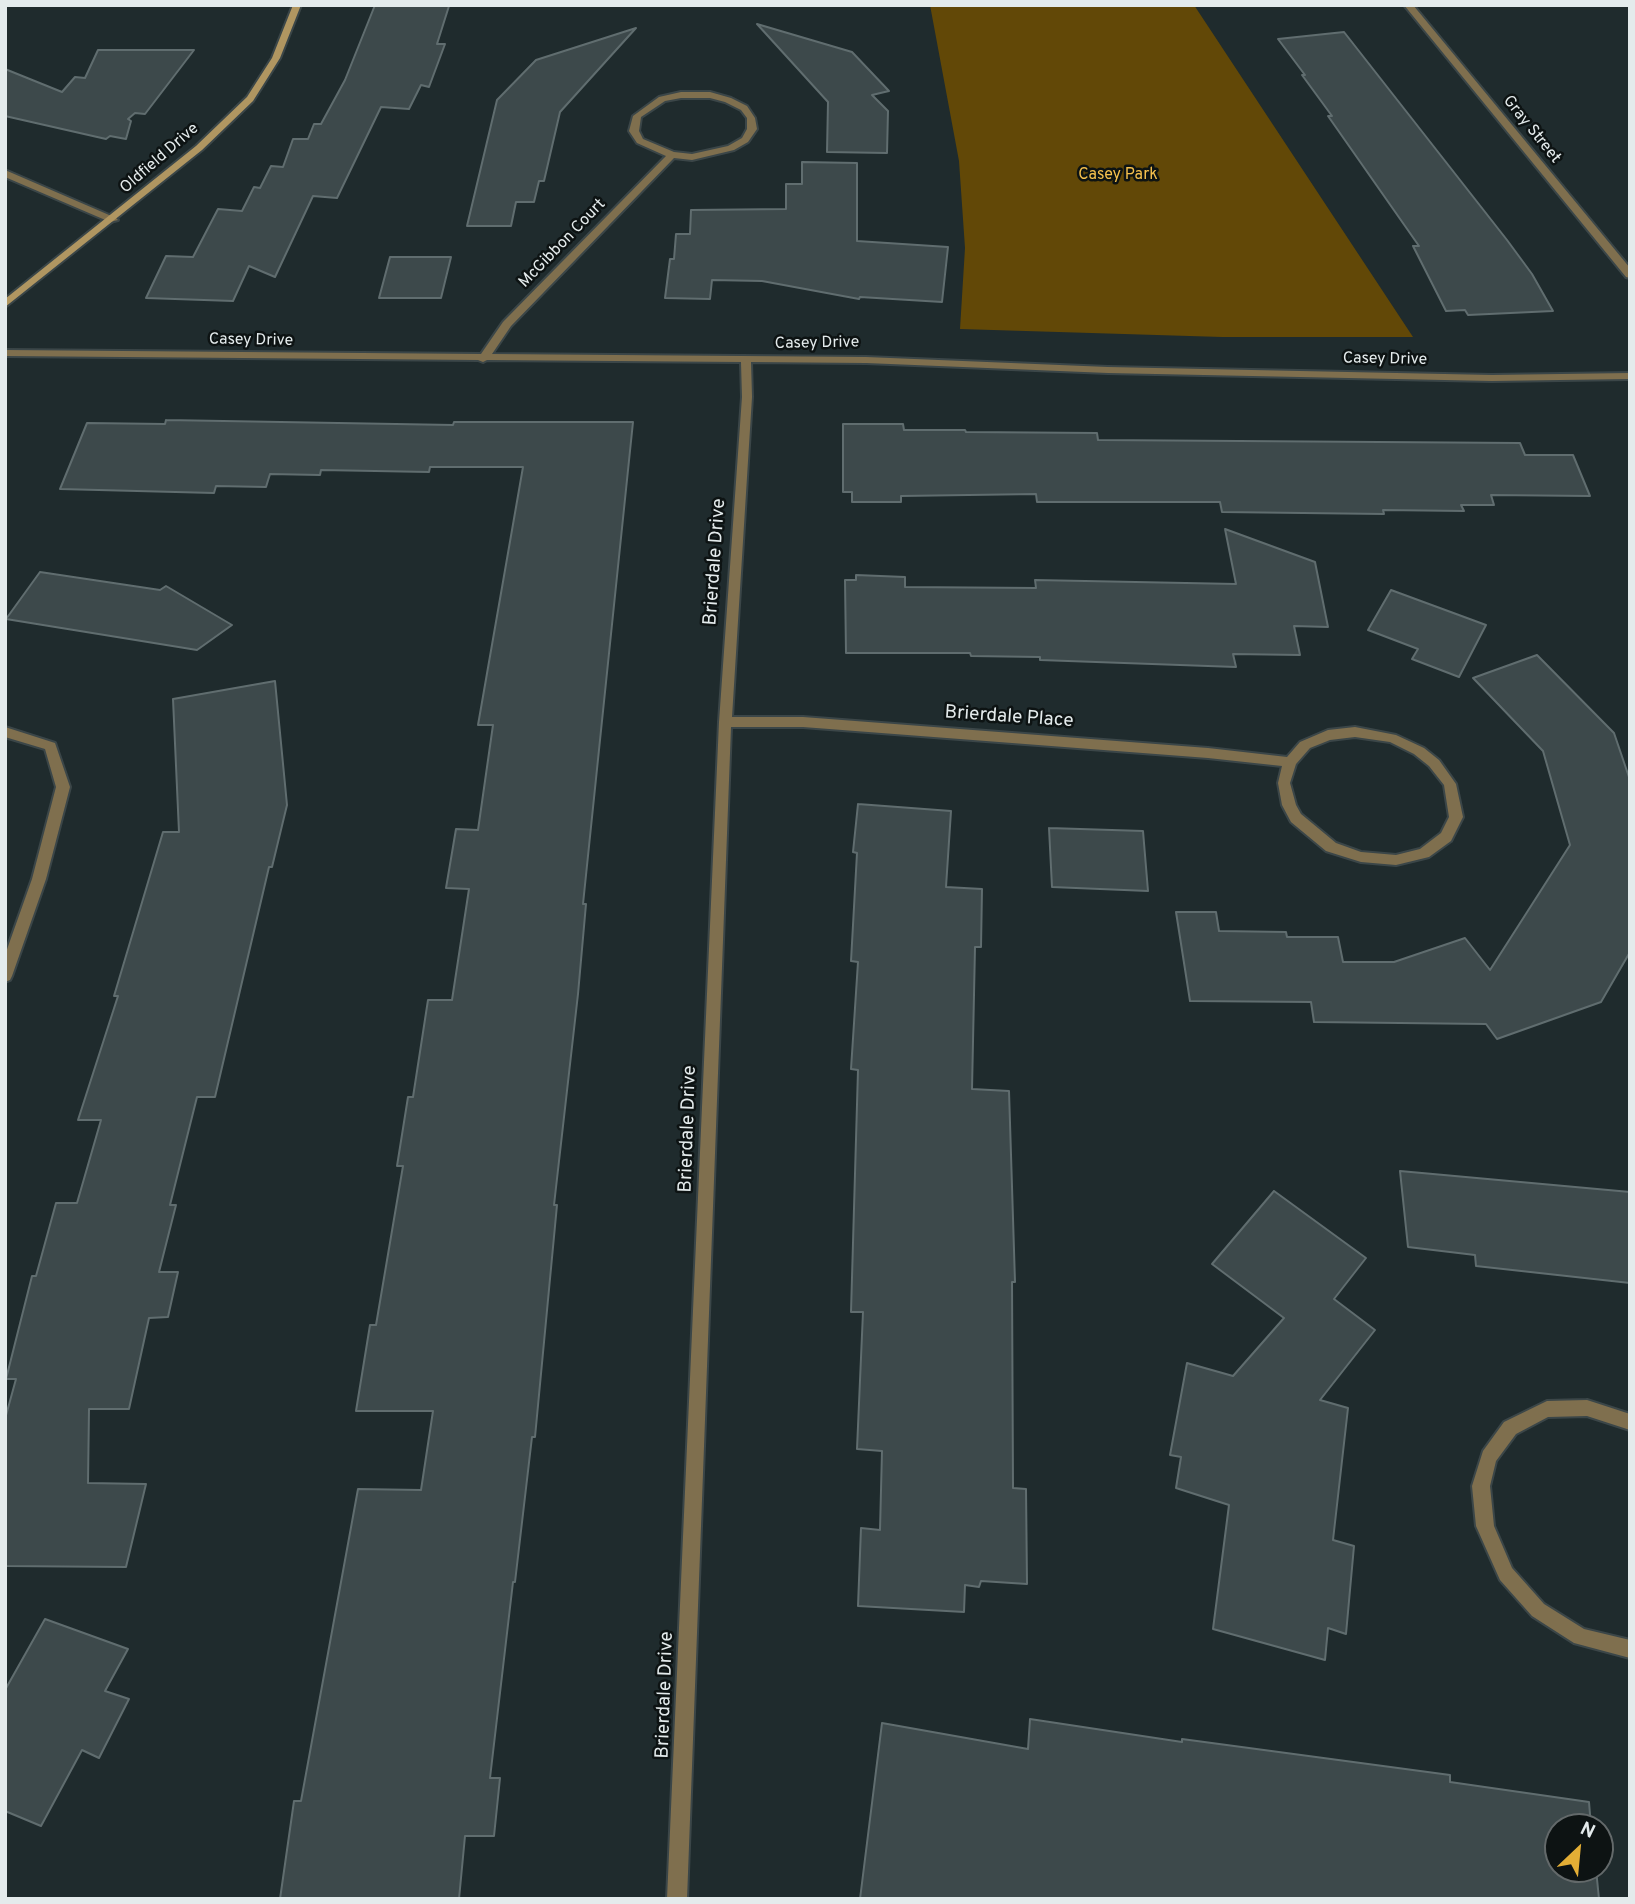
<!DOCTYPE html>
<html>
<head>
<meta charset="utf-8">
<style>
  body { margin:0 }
  #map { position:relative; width:1635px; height:1904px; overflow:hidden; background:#1f2b2d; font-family:Overpass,sans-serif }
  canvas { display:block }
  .frame { position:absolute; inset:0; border:7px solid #e4ebec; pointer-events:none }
  .north { position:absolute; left:1544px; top:1813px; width:70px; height:70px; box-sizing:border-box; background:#0d1313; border:2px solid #63696a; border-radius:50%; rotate:26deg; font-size:19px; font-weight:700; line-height:28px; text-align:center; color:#e4ebec }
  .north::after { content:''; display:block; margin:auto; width:24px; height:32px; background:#e3ae35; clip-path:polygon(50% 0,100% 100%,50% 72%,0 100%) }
</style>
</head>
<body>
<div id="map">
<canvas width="1635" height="1904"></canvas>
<div class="frame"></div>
<div class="north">N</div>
</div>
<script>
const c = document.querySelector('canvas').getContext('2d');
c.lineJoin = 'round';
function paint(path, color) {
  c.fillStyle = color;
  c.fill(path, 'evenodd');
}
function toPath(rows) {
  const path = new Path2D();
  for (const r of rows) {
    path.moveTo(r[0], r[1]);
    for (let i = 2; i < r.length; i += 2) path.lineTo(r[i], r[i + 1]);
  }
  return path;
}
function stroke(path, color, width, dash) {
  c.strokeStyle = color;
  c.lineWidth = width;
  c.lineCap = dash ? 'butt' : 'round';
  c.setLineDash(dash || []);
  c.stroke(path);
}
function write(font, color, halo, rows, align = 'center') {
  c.font = font + ' Overpass,sans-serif';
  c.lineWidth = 5;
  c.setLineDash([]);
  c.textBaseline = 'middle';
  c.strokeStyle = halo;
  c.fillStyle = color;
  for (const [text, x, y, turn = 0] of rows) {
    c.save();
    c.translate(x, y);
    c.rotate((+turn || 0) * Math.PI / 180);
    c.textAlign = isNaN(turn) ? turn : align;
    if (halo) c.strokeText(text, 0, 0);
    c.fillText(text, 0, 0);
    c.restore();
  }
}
const green = toPath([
  [930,5,1194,5,1413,337,1222,337,960,329,965,248,959,161]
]);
const building = toPath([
  [375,5,449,6,437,44,445,44,429,87,421,85,409,109,381,107,337,198,313,196,275,277,249,266,233,301,146,298,166,256,193,257,218,209,242,211,254,187,260,188,271,166,283,167,293,139,308,139,314,124,321,124,345,80,375,5],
  [757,24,852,52,889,91,872,95,888,111,887,153,827,152,828,102,757,24],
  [636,28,560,112,544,181,539,181,534,202,516,202,511,226,467,226,497,100,536,60,636,28],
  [1344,32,1507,240,1532,274,1553,311,1468,315,1465,310,1446,311,1413,246,1419,246,1328,116,1332,116,1302,75,1305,75,1278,39,1344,32],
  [98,50,194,50,145,114,135,113,128,119,131,121,126,139,110,136,106,139,5,116,5,69,62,92,75,77,85,78,98,50],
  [802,162,857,163,857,241,948,247,942,302,860,297,859,299,762,281,712,280,710,299,665,298,670,259,674,259,676,234,690,234,691,210,786,209,786,184,802,184,802,162],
  [390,257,451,257,441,298,379,298,390,257],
  [166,420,453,425,454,422,633,422,583,904,586,904,578,994,554,1205,557,1205,535,1437,532,1437,515,1582,513,1582,490,1778,500,1778,494,1836,465,1836,459,1899,280,1899,294,1801,301,1801,358,1489,421,1490,433,1411,356,1411,370,1325,376,1325,403,1166,397,1166,408,1097,413,1097,428,1000,452,1000,469,889,446,888,456,829,478,830,493,725,478,725,523,467,430,467,429,472,321,470,320,475,270,474,266,487,216,486,214,493,60,489,87,423,165,424,166,420],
  [843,424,903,424,904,430,965,430,966,432,1097,433,1098,440,1520,443,1525,455,1573,455,1590,496,1491,495,1494,505,1461,505,1464,511,1383,510,1384,514,1222,512,1220,502,1037,502,1036,494,901,496,901,502,852,502,852,492,843,492,843,424],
  [1225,529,1315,562,1328,627,1294,626,1300,655,1233,654,1236,667,1040,660,1040,657,971,656,970,653,846,653,845,580,856,580,856,575,905,577,905,587,1036,588,1035,580,1236,584,1225,529],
  [40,572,160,590,166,586,232,625,197,650,6,619,40,572],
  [1391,590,1486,625,1459,677,1412,659,1418,649,1368,630,1391,590],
  [1537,655,1614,733,1630,780,1630,952,1601,1002,1497,1039,1486,1024,1314,1022,1311,1002,1190,1001,1176,912,1216,912,1219,931,1286,932,1287,937,1338,937,1343,962,1394,962,1465,938,1490,970,1570,845,1543,751,1473,678,1537,655],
  [275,681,287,805,272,867,269,867,215,1097,197,1097,170,1205,176,1205,159,1272,178,1272,168,1317,149,1318,129,1409,89,1409,88,1483,146,1484,126,1567,5,1566,5,1419,16,1379,6,1379,32,1276,36,1276,56,1203,77,1203,101,1120,78,1120,118,996,114,996,163,832,179,832,173,699,275,681],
  [858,804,951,811,946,887,982,889,981,947,975,947,972,1089,1009,1091,1015,1282,1012,1282,1013,1488,1026,1489,1027,1584,981,1581,979,1587,965,1585,964,1612,858,1606,861,1528,880,1530,882,1451,857,1449,863,1312,851,1312,858,1070,851,1069,858,962,851,961,857,853,853,852,858,804],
  [1049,828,1143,831,1148,891,1052,887,1049,828],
  [1400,1171,1630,1192,1630,1283,1476,1266,1475,1255,1408,1247,1400,1171],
  [1274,1191,1366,1258,1334,1299,1375,1330,1320,1400,1348,1408,1333,1540,1354,1546,1346,1634,1328,1628,1325,1660,1213,1629,1229,1505,1176,1488,1181,1457,1170,1455,1187,1363,1233,1376,1284,1318,1212,1264,1274,1191],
  [45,1619,128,1649,105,1691,129,1699,99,1758,82,1750,41,1826,5,1811,5,1690,45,1619],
  [1030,1719,1182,1742,1182,1739,1450,1775,1450,1782,1589,1802,1591,1827,1558,1827,1558,1869,1596,1869,1599,1899,860,1899,882,1723,1028,1749,1030,1719]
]);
const street = toPath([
  [1404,5,1413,5,1630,268,1630,278,1626,277,1404,5],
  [681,92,710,92,731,98,747,106,755,118,757,129,748,142,734,150,692,160,674,158,511,326,492,354,866,357,1108,367,1492,375,1630,373,1630,379,1492,381,1108,373,866,363,751,362,752,397,732,717,803,717,1208,748,1287,757,1300,742,1328,730,1355,727,1396,735,1424,748,1439,760,1456,784,1463,817,1451,841,1429,857,1396,865,1361,862,1326,851,1291,822,1282,805,1278,783,1282,766,1208,758,803,727,731,727,687,1899,667,1899,719,722,742,397,741,362,487,360,483,362,478,360,5,356,5,350,481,354,503,322,666,156,637,143,629,131,633,116,659,97,681,92],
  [681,98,710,98,725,102,741,110,747,118,747,129,742,138,728,146,692,154,674,152,643,139,639,131,641,117,665,101,681,98],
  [1355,737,1390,742,1414,754,1429,766,1444,785,1449,817,1441,833,1420,849,1396,855,1361,852,1336,843,1301,814,1296,805,1290,783,1296,764,1310,748,1330,740,1355,737],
  [5,170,116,218,118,220,110,222,5,177,5,170],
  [5,727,55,743,70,787,46,879,12,976,10,980,5,982,5,955,32,879,56,787,45,749,5,737,5,727],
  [1587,1400,1630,1414,1630,1430,1587,1416,1548,1417,1516,1434,1496,1461,1490,1486,1494,1526,1512,1568,1544,1604,1584,1629,1630,1640,1630,1658,1574,1643,1532,1616,1500,1580,1476,1526,1472,1486,1483,1451,1504,1422,1547,1401,1587,1400]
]);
const secondary = toPath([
  [293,5,301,5,280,58,253,101,202,150,5,307,5,299,196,146,247,97,272,58,293,5]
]);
const farStreetnames = [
  ["Gray Street",1531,130,51],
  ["Oldfield Drive",160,159,-41],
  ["McGibbon Court",563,244,-46],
  ["Casey Drive",251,341,1],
  ["Casey Drive",817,344,-1],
  ["Casey Drive",1385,360,1]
];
const farParknames = [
  ["Casey Park",1118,176]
];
const streetNames = [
  ["Brierdale Drive",716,562,-86],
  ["Brierdale Place",1009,718,4],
  ["Brierdale Drive",689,1129,-88],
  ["Brierdale Drive",666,1695,-88]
];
paint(green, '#624807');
paint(building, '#3d494b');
stroke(building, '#606d6f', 2);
stroke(street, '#3b4648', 4);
stroke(secondary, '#3b4648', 4);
paint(street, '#7f6f4e');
paint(secondary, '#b09661');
write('16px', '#e4ebec', '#0d1313', farStreetnames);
write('16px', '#f6c14d', '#0d1313', farParknames);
write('19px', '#e4ebec', '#0d1313', streetNames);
</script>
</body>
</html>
